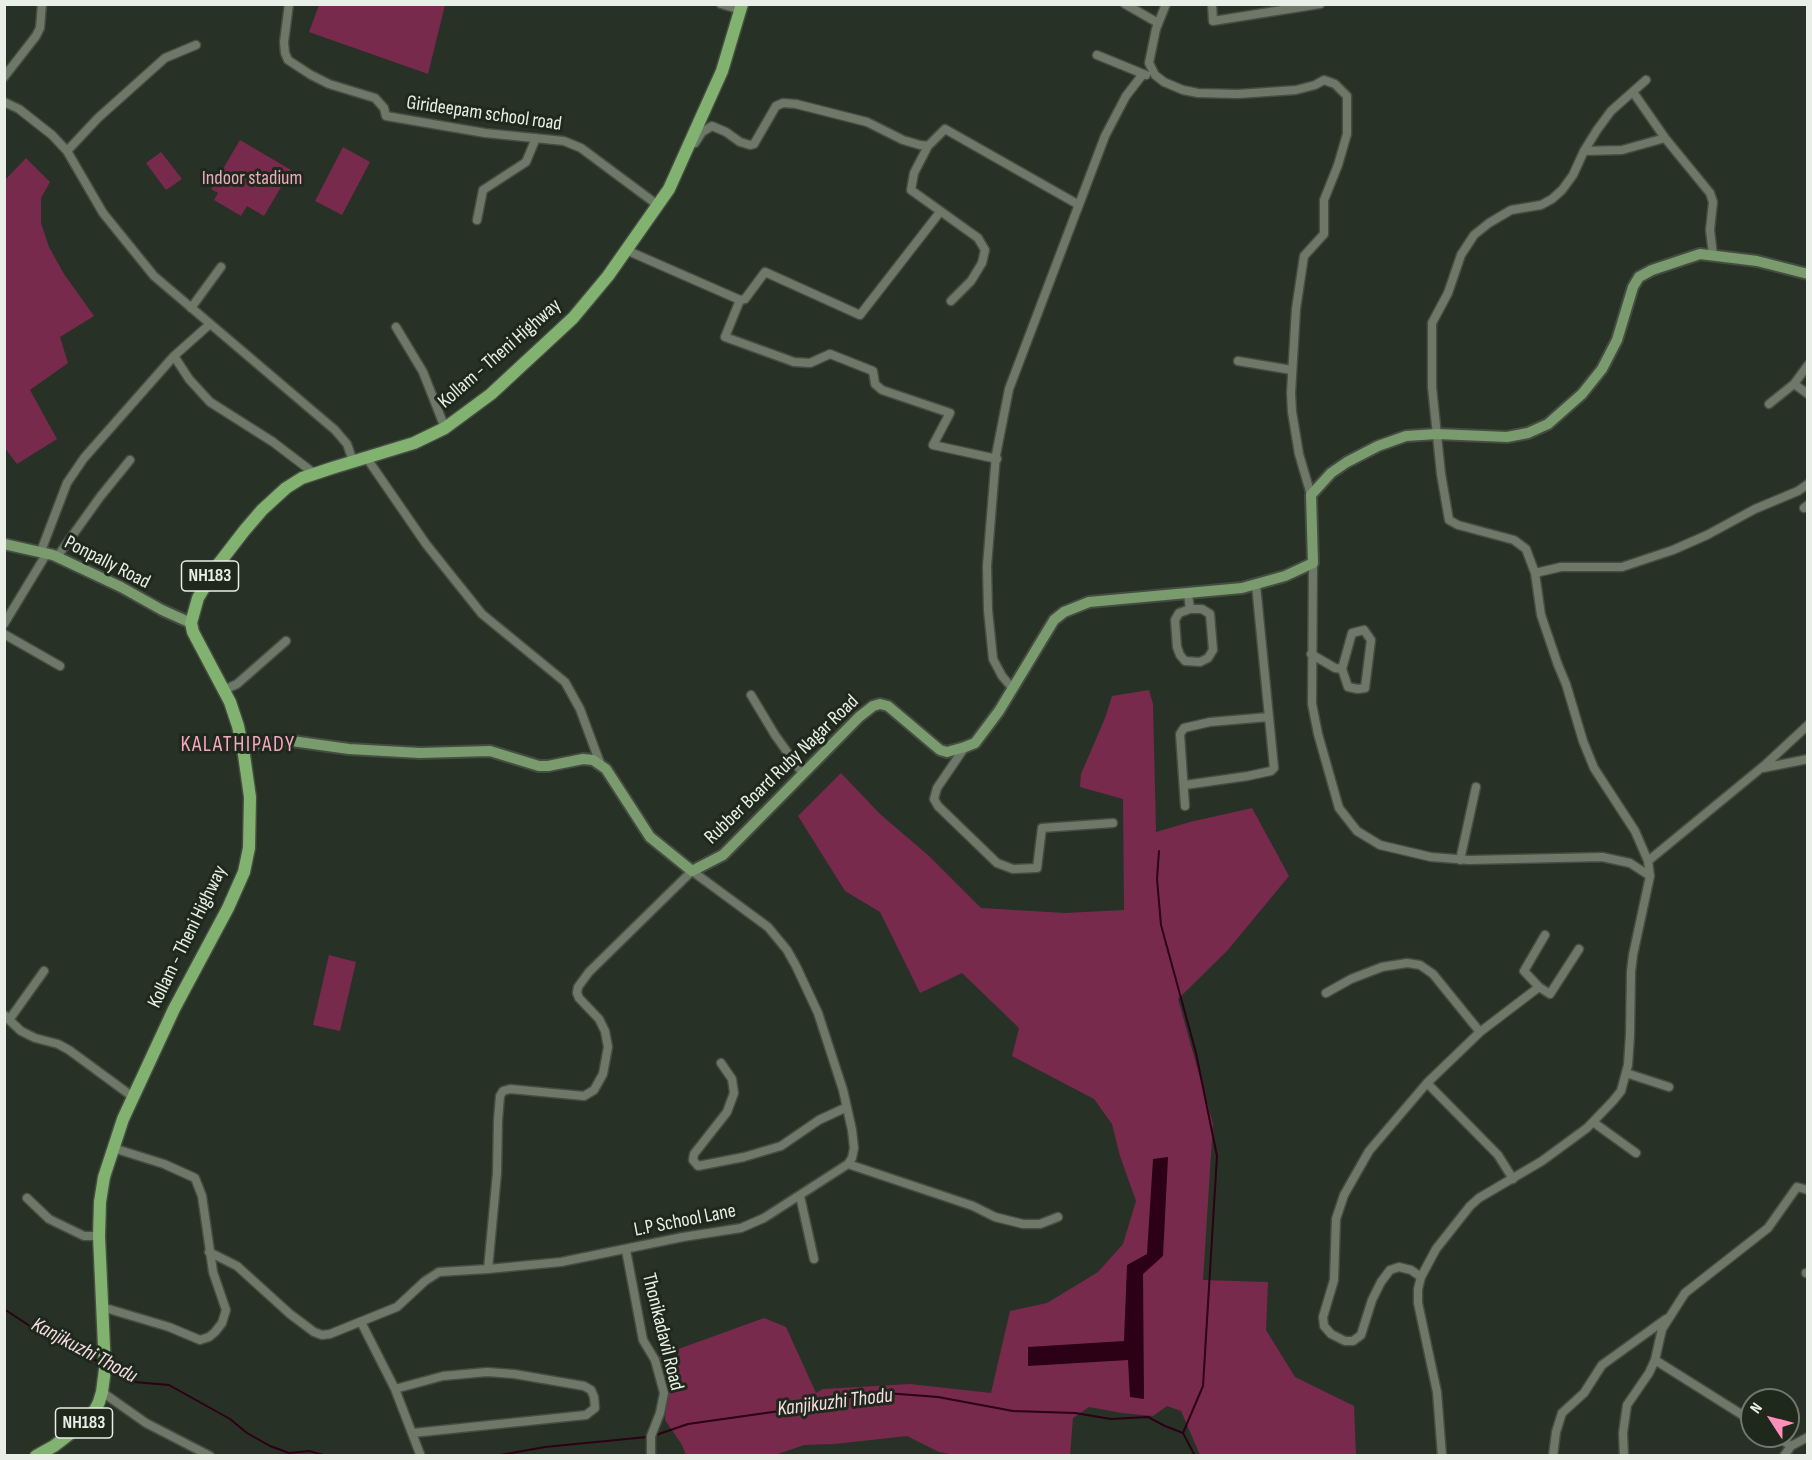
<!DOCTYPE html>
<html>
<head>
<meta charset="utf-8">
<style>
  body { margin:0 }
  #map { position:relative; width:1812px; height:1460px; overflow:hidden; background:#283125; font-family:"Sofia Sans Condensed",sans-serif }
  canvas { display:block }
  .frame { position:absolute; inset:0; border:6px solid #e9efe7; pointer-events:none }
  .north { position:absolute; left:1740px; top:1388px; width:60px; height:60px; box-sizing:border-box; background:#1e281b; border:2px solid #6f786d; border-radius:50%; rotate:306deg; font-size:16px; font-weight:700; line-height:24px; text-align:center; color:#e9efe7 }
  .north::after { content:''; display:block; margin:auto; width:21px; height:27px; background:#ff8eba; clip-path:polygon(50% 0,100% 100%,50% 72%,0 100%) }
</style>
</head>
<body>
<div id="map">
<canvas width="1812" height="1460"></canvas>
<div class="frame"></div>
<div class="north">N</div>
</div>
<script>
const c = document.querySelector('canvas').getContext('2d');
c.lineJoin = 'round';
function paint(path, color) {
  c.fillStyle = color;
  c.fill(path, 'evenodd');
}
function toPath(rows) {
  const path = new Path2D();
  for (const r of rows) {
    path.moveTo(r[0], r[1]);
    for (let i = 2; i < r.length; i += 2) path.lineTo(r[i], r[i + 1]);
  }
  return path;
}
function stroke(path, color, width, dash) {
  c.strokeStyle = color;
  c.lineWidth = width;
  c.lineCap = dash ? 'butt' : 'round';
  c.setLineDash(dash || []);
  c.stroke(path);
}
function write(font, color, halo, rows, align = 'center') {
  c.font = font + ' "Sofia Sans Condensed",sans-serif';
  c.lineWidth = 6;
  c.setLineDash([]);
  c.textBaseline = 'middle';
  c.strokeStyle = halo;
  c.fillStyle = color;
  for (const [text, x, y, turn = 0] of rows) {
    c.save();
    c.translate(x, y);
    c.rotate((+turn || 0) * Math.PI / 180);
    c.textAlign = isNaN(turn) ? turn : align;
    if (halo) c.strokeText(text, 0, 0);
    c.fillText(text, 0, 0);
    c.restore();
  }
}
const green = toPath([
  [319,5,445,5,428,74,309,32],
  [240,140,291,170,264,216,247,206,241,216,214,200,218,193,211,189],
  [343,147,370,162,342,215,315,201],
  [161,152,182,179,166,190,146,163],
  [26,158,50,182,41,198,41,223,49,247,64,274,94,316,60,337,68,363,30,390,57,439,17,464,4,447,4,181],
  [1149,690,1153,704,1156,832,1190,822,1252,808,1289,876,1227,951,1178,999,1213,1124,1203,1280,1268,1282,1266,1330,1295,1377,1354,1406,1356,1455,1200,1455,1181,1411,1167,1406,1153,1416,1122,1413,1089,1407,1073,1418,1070,1455,955,1455,939,1452,907,1436,835,1444,804,1445,775,1455,686,1455,682,1445,665,1420,667,1387,659,1356,764,1318,786,1327,816,1393,823,1389,910,1384,991,1393,1010,1311,1047,1303,1098,1272,1123,1244,1136,1201,1120,1156,1112,1124,1094,1099,1012,1056,1019,1028,962,973,920,993,880,912,845,891,798,816,841,773,880,814,929,856,981,908,1065,913,1124,910,1123,799,1080,787,1081,774,1105,718,1112,696],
  [329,955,356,962,340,1031,313,1025]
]);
const water = toPath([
  [1168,1157,1163,1256,1143,1274,1144,1399,1130,1397,1128,1360,1028,1366,1028,1347,1124,1341,1127,1265,1147,1254,1153,1159]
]);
const stream = toPath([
  [1159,851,1157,879,1161,925,1196,1053,1217,1156,1203,1386,1183,1433],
  [4,1309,39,1332,101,1363],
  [109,1367,134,1382,169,1385,230,1419,247,1433,270,1446,289,1453,309,1451,327,1456],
  [653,1436,688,1424,815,1406,829,1404,839,1398,886,1393,938,1397,1013,1411,1075,1413,1111,1419,1148,1417,1165,1426,1183,1433,1195,1456],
  [495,1456,545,1447,647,1437]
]);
const minor = toPath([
  [289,4,284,42,285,53,288,60,311,75,329,84,375,98,384,108,386,116,485,133,564,141,581,148,659,206],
  [721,4,741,10],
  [1125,4,1158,23],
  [1166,4,1156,29,1149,63,1155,75,1164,82,1183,90,1198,93,1238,94,1296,90,1315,85,1324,80,1335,84,1347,96,1347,134,1338,165,1324,200,1324,234,1304,256,1296,309,1291,393,1292,412,1299,454,1311,495],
  [1212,4,1213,21,1320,4],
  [1097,55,1146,75],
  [4,77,36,36,40,28,42,4],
  [1633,92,1665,138,1710,193,1713,202,1710,230,1713,255],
  [4,102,19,109,52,135,67,151,103,213,154,276,335,430,347,444,353,461],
  [695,143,702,132,712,126,726,132,740,142,750,145,754,144,776,106,783,103,796,104,867,122,903,140,920,145,928,146,945,129,1079,205],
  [928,146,914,173,911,190,978,238,985,250,982,263,971,281,951,301],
  [67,151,98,118,165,58,196,45],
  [1584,151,1622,150,1665,138],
  [477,220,483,190,526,162,536,138],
  [626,250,740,300,745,299,765,272,860,315,940,212],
  [740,300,725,337,794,362,810,363,830,354,873,371,875,384,882,390,950,413,933,445,997,459],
  [191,308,221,267],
  [396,327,423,372,445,428],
  [174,356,189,379,210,402,273,442,315,474],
  [1238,361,1292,370],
  [1794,384,1808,394],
  [1769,404,1794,384,1808,365],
  [366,457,426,544,482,614,565,682,580,709,600,763],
  [1804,508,1808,505],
  [41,551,67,483,84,458,174,356,210,324],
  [57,557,100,497,130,460],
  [1313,563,1312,704,1318,734,1339,808,1357,831,1380,845,1431,857,1469,860,1602,857,1630,863,1650,876],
  [1535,573,1561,567,1622,567,1673,550,1707,535,1755,509,1798,491,1808,484],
  [1188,594,1190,609,1202,609,1210,614,1213,650,1208,658,1200,662,1185,661,1180,655,1177,647,1175,620,1179,613,1190,609],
  [4,624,47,553],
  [1364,630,1371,640,1365,688,1358,689,1348,687,1342,669,1352,633,1364,630],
  [4,634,60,666],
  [1311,654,1335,668,1342,669],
  [1013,689,1002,676,993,659,988,610,987,566,996,455,1009,389,1105,136,1126,96,1143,74],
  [224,690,237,684,286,641],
  [751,695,775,735,803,774],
  [965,747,937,788,934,799,938,806,997,863,1013,869,1037,868,1042,828,1113,823],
  [1763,768,1808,759],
  [1185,785,1248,776,1271,771,1274,768,1256,585],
  [1185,806,1180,734,1184,728,1210,722,1268,717],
  [1460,860,1476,787],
  [1648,861,1766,764,1808,725],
  [1539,987,1550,994,1579,949],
  [1326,993,1351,979,1382,967,1407,963,1420,965,1433,974,1480,1032,1427,1083,1498,1155,1513,1179],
  [4,1015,21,1031,35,1038,58,1044,69,1050,133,1097],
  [9,1020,44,971],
  [1480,1032,1539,987,1524,971,1545,935],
  [721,1063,732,1079,734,1093,727,1112,694,1154,693,1160,698,1166,744,1157,781,1146,819,1120,847,1107],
  [1626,1073,1669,1087],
  [1593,1122,1636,1153],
  [848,1164,973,1206,995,1217,1023,1224,1040,1224,1058,1217],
  [800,1196,814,1259],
  [27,1198,49,1219,84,1236,99,1236],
  [626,1250,643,1340,655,1360,664,1393,660,1413,651,1436,651,1456],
  [209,1252,237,1266,290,1314,314,1332,322,1335,330,1334,397,1307,425,1281,439,1272,488,1269,561,1262,683,1237,741,1228,764,1218,848,1164,852,1158,854,1148,852,1130,843,1090,818,1013,796,966,787,950,768,927,692,871,589,972,578,987,577,993,579,998,599,1019,605,1031,608,1047,603,1074,594,1090,584,1096,510,1089,503,1091,500,1096,498,1120,497,1173,488,1269],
  [1806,1273,1808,1273],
  [1421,1277,1411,1270,1399,1267,1390,1270,1381,1282,1372,1300,1361,1335,1353,1341,1345,1341,1331,1334,1324,1326,1323,1317,1334,1280,1336,1219,1344,1195,1369,1151,1427,1083],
  [102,1307,169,1327,200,1340,209,1337,215,1332,222,1323,226,1310,213,1272,202,1196,195,1178,164,1164,113,1148],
  [361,1322,395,1389,420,1454],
  [1655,1360,1752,1421],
  [395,1389,443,1376,487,1372,514,1374,584,1386,591,1390,594,1397,595,1408,586,1415,413,1433],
  [102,1392,146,1423,210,1456],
  [1776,1436,1791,1446],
  [1442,1456,1437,1392,1418,1303,1418,1289,1421,1277,1436,1249,1470,1206,1479,1198,1542,1161,1587,1128,1613,1101,1621,1091,1628,1065,1630,1035,1631,972,1633,955,1650,876,1648,861,1635,831,1594,768,1583,741,1566,684,1558,665,1541,615,1535,573,1526,549,1514,540,1458,525,1449,520,1441,474,1432,387,1432,323,1448,293,1461,255,1474,235,1489,223,1511,210,1541,205,1552,199,1562,190,1573,175,1584,151,1597,130,1611,111,1646,80],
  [1553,1456,1556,1432,1562,1413,1584,1393,1602,1365,1666,1319],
  [1624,1456,1623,1433,1627,1405,1649,1373,1655,1360,1662,1329,1685,1293,1768,1228,1797,1187,1808,1190],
  [1784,1456,1791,1446,1808,1437]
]);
const major = toPath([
  [4,544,53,555,121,587,162,610,191,623],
  [242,745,292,741,349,749,420,753,490,751,539,766,548,766,583,759,593,760,606,769,650,837,692,871,723,855,859,717,873,706,880,704,888,706,940,750,947,752,965,747,975,743,999,711,1054,620,1064,612,1089,602,1242,588,1285,576,1313,563,1311,495,1331,473,1347,462,1378,446,1406,436,1437,434,1507,437,1528,433,1548,424,1582,394,1602,369,1617,340,1633,287,1639,277,1652,270,1700,254,1757,261,1808,274]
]);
const highway = toPath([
  [36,1456,54,1446,80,1426,95,1410,99,1402,102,1392,105,1369,99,1236,100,1202,104,1177,123,1119,174,1009,228,908,244,872,249,848,250,797,244,755,238,726,230,702,193,632,191,623,198,598,217,566,244,531,262,510,286,488,302,478,332,468,414,443,445,428,491,394,573,318,608,276,669,189,722,71,742,4]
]);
const shields = [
  [210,576,57],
  [84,1423,57]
];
const shieldNames = [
  ["NH183",210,576],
  ["NH183",84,1423]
];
const streetNames = [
  ["Girideepam school road",484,114,8],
  ["Kollam - Theni Highway",500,354,-41],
  ["Ponpally Road",107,563,27],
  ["Rubber Board Ruby Nagar Road",782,770,-44],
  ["Kollam - Theni Highway",188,937,-64],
  ["L.P School Lane",685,1221,-11],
  ["Thonikadavil Road",662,1332,76]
];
const parkNames = [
  ["Indoor stadium",252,179]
];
const waterNames = [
  ["Kanjikuzhi Thodu",84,1351,28],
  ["Kanjikuzhi Thodu",835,1403,-7]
];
const quarterNames = [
  ["KALATHIPADY",238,745]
];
paint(green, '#772a4c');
paint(water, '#2c0115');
stroke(stream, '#2c0115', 2);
stroke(minor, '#454c41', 11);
stroke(major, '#454c41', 14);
stroke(highway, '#454c41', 15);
stroke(minor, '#6d7869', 8);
stroke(major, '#799b6d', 10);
stroke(highway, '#81b26f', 12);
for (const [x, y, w] of shields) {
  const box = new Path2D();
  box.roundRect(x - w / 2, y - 15, w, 30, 4.5);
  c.fillStyle = '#1e281b';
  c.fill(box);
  stroke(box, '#e9efe7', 1.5);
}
write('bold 18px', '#e9efe7', null, shieldNames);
write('20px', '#e9efe7', '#1e281b', streetNames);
write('20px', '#f3a8c2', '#1e281b', parkNames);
write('italic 21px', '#f7dce5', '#1e281b', waterNames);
c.letterSpacing = '1.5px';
write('22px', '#f7a7c4', '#1e281b', quarterNames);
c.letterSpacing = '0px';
</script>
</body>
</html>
